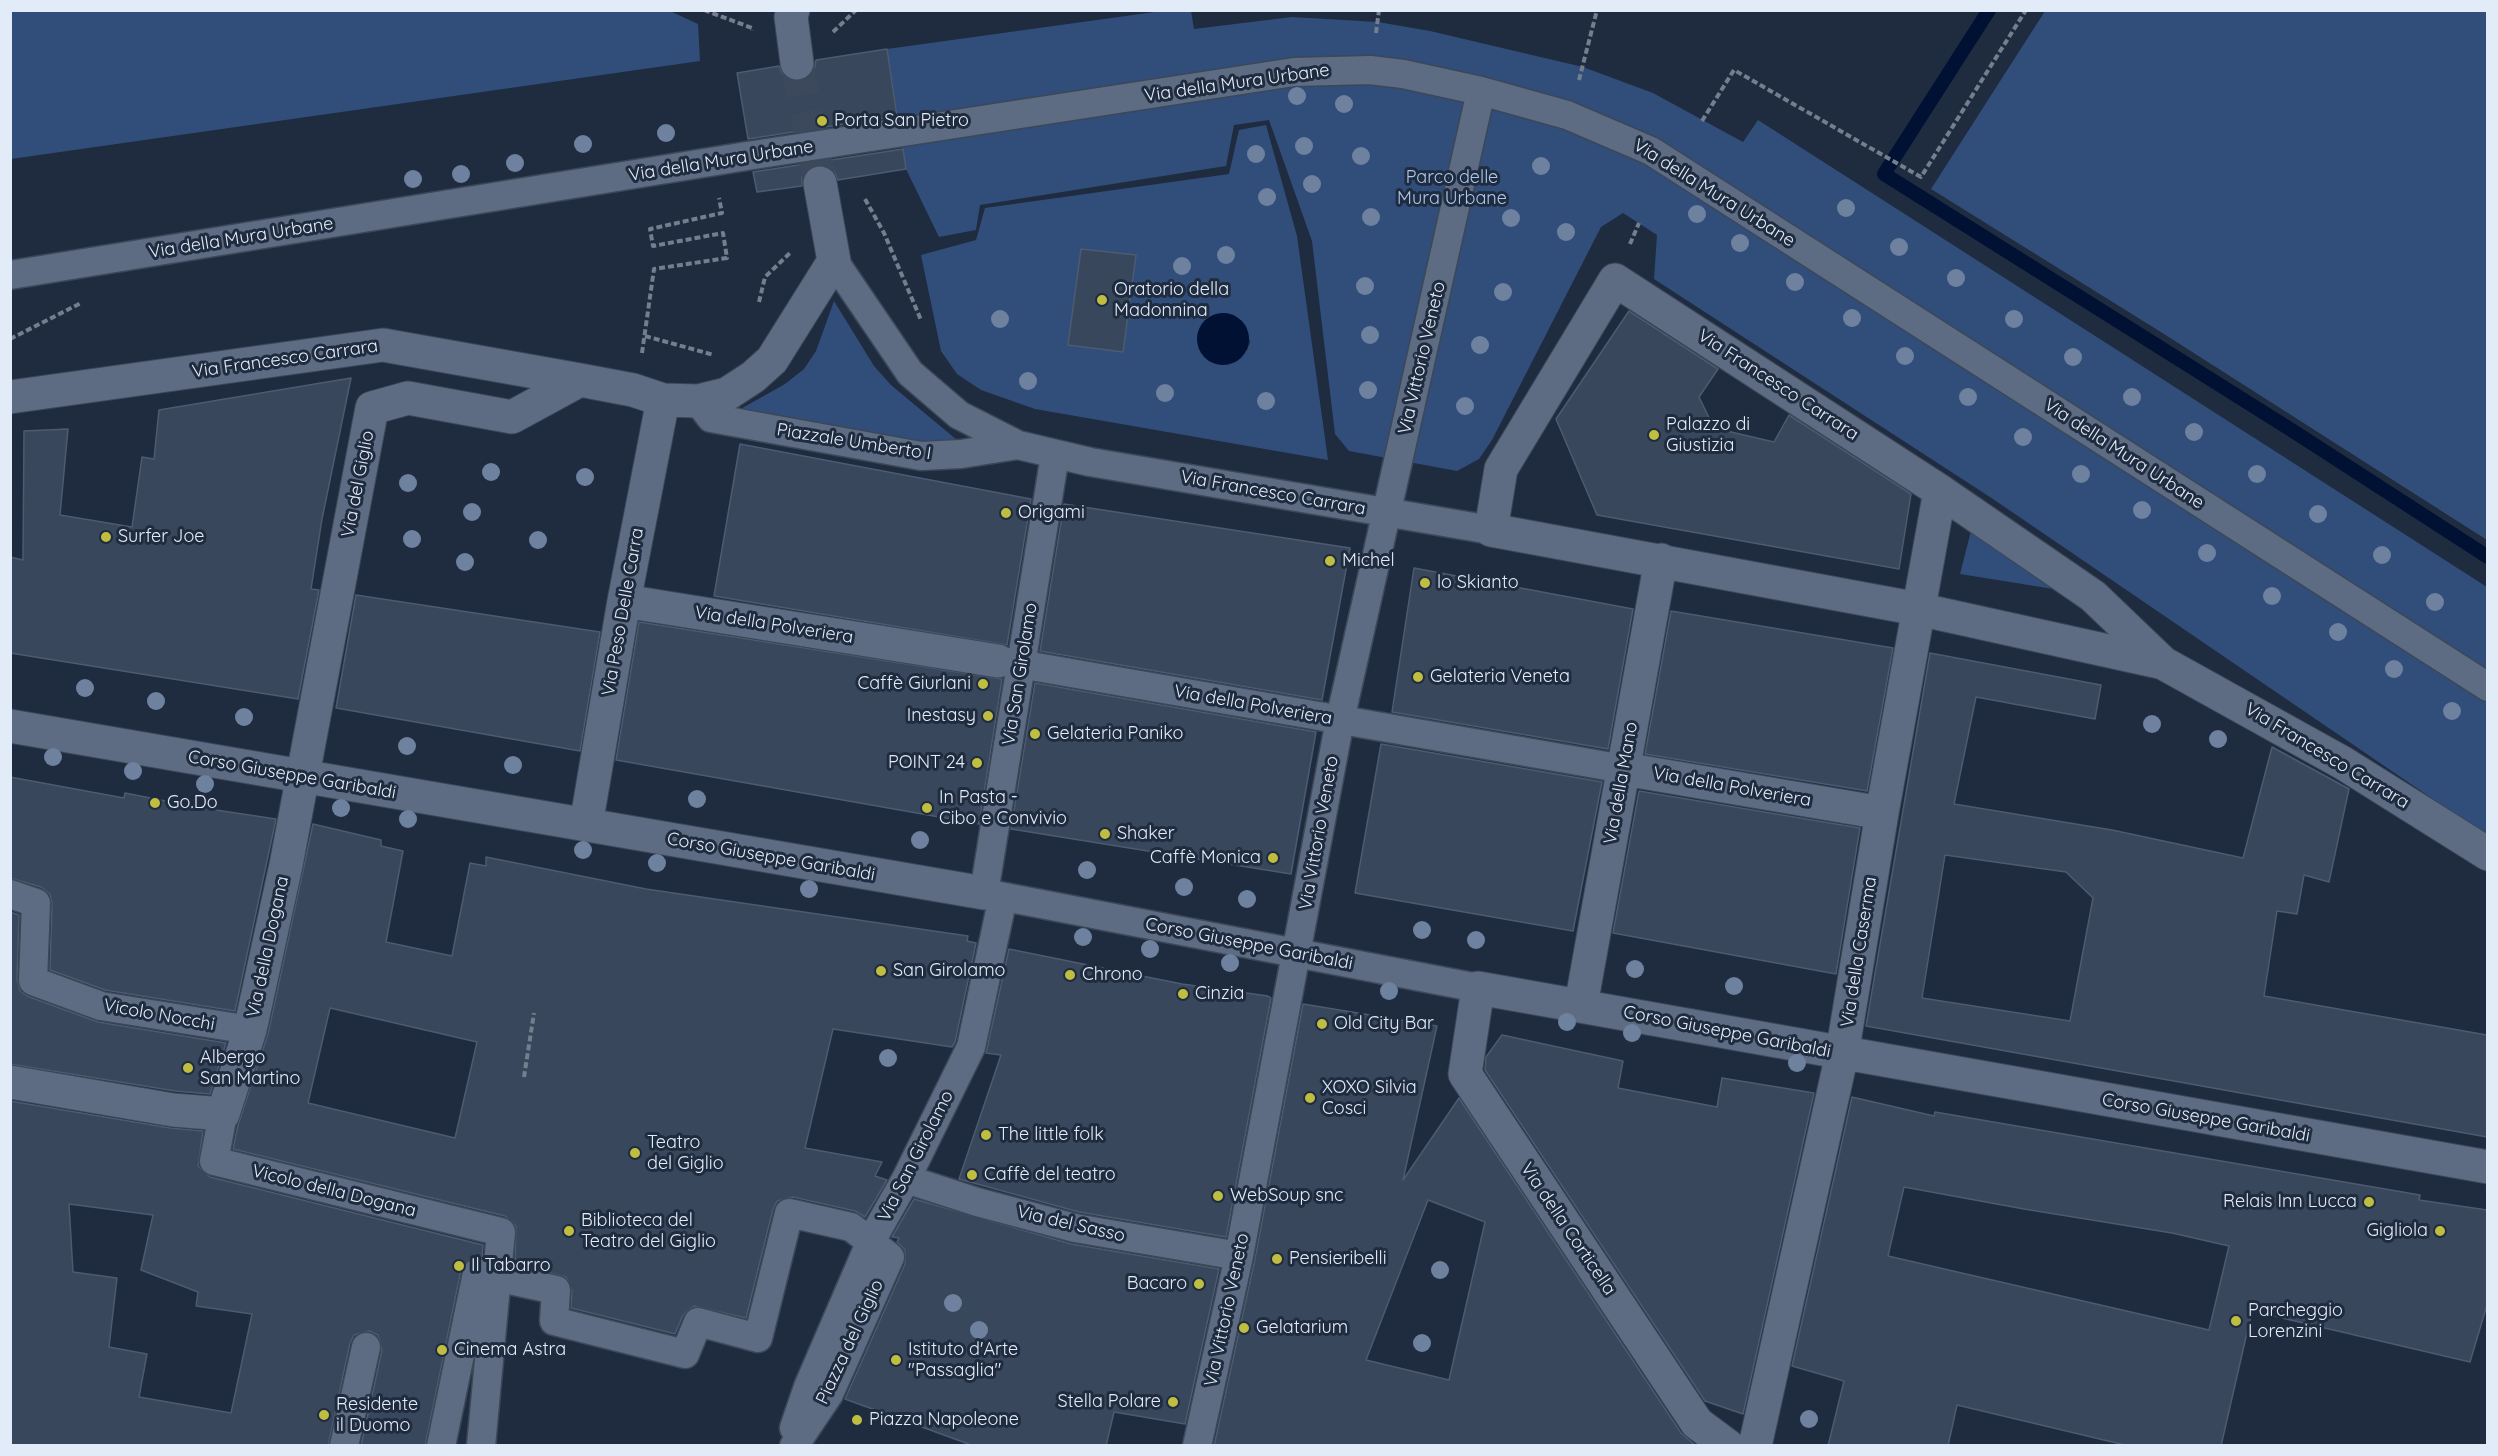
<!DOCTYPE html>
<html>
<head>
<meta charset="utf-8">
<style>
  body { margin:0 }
  #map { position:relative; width:2498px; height:1456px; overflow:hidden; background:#1f2b3f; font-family:Quicksand,sans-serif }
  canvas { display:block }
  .frame { position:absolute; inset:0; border:12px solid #e2ebf8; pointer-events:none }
</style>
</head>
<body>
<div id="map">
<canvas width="2498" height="1456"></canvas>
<div class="frame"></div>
</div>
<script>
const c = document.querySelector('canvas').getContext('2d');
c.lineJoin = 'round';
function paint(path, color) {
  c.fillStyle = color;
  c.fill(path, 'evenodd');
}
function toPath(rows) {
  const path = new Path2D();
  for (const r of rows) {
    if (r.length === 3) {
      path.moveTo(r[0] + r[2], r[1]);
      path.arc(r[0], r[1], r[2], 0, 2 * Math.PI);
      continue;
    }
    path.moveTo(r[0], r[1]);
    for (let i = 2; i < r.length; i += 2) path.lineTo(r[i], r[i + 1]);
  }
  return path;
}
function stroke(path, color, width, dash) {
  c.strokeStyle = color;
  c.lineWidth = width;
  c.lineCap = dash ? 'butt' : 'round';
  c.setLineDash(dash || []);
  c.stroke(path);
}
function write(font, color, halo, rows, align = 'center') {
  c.font = font + ' Quicksand,sans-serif';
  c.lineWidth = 6;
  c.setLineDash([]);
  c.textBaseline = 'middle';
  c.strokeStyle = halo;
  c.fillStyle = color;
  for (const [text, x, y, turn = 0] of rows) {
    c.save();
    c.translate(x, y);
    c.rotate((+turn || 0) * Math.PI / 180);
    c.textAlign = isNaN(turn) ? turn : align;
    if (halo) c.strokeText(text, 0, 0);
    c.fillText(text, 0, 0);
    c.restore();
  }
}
const green = toPath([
  [1169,10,1191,11,1194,29,1292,17,1378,22,1430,31,1583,67,1653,93,1743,142,1758,120,2487,587,2487,836,1993,499,1654,279,1657,235,1623,213,1601,227,1492,440,1479,459,1457,471,1349,451,1335,434,1312,241,1269,120,1234,125,1226,166,980,205,976,230,939,237,906,169,887,49],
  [10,11,670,11,698,24,700,61,11,159],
  [2045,11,2487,11,2487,540,2164,334,1931,189],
  [1266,125,1297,236,1328,460,1035,409,981,390,957,374,941,351,921,255,976,240,985,208,1229,174,1239,130],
  [1225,313,1234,315,1246,326,1250,342,1247,350,1208,360,1198,346,1204,322,1210,317],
  [834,301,874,366,891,385,957,440,930,446,737,411,785,384,804,369,816,351],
  [1972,527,2066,591,1960,574]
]);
const water = toPath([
  [1223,339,26]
]);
const stream = toPath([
  [1989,10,1884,174,2293,431,2488,557]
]);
const building = toPath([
  [887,49,897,116,748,139,737,73,779,66,783,75,789,80,800,81,809,77,814,71,816,60,887,49],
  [903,149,906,169,838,180,834,171,827,166,817,165,808,169,802,177,802,186,757,192,753,172,903,149],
  [1081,249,1136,255,1123,352,1068,345,1081,249],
  [1629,311,1718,369,1699,397,1714,428,1774,442,1789,415,1911,494,1899,569,1597,515,1556,419,1629,311],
  [351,378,322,519,311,589,319,590,298,699,10,653,10,557,23,560,24,431,68,429,60,515,132,527,142,457,154,459,159,410,351,378],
  [740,444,1031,499,1007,645,714,596,740,444],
  [1064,504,1350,548,1322,700,1040,651,1064,504],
  [1414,568,1633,609,1608,749,1392,712,1414,568],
  [356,595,600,632,580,751,336,708,356,595],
  [1671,611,1893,648,1867,791,1645,754,1671,611],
  [639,622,1002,679,979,824,616,760,639,622],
  [1930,653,2101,685,2095,719,1976,697,1954,804,2112,830,2243,858,2272,747,2349,789,2329,882,2304,875,2297,914,2277,911,2264,996,2487,1035,2487,1137,1866,1026,1930,653],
  [1945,855,2066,872,2093,898,2070,1021,1922,998,1945,855],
  [1035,683,1316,732,1291,874,1011,829,1035,683],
  [1381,744,1602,782,1573,931,1355,893,1381,744],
  [10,777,124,798,125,793,196,807,276,819,235,1011,105,990,50,970,52,904,50,894,41,887,10,878,10,777],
  [1639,791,1860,828,1836,974,1613,933,1639,791],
  [313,824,381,840,381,846,403,851,386,942,452,956,470,863,486,866,486,857,646,889,968,936,967,941,976,943,955,1042,952,1047,833,1029,805,1148,882,1162,875,1176,887,1180,865,1217,855,1211,793,1197,777,1201,773,1209,746,1318,694,1306,683,1315,675,1334,571,1308,572,1291,566,1277,515,1264,516,1226,505,1216,233,1149,238,1125,268,1034,313,824],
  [330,1008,477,1042,455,1138,308,1103,330,1008],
  [10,912,19,915,17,980,20,991,27,996,98,1022,226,1043,210,1094,175,1091,10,1064,10,912],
  [1009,949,1182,984,1268,996,1271,998,1226,1237,1079,1212,959,1179,1001,1055,986,1053,1009,949],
  [1303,1004,1437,1026,1403,1180,1459,1098,1681,1433,1696,1446,1214,1446,1255,1259,1303,1004],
  [1428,1200,1485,1222,1449,1380,1366,1360,1428,1200],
  [1502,1035,1623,1061,1618,1088,1717,1107,1722,1078,1814,1093,1743,1414,1705,1401,1485,1070,1486,1057,1502,1035],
  [1852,1097,1934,1116,1935,1112,2420,1195,2419,1200,2487,1210,2487,1305,2470,1362,2252,1311,2221,1446,2129,1446,1957,1405,1948,1446,1828,1446,1844,1381,1792,1366,1852,1097],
  [1904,1187,2024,1209,2172,1233,2229,1246,2209,1330,1888,1256,1904,1187],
  [10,1101,170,1128,203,1131,198,1166,210,1177,483,1245,482,1257,471,1258,461,1270,425,1446,361,1446,382,1350,378,1335,369,1331,354,1335,350,1343,328,1446,10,1446,10,1101],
  [69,1204,153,1215,141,1270,198,1292,196,1306,252,1314,231,1413,139,1397,147,1354,109,1347,117,1278,73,1272,69,1204],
  [914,1199,1071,1244,1219,1269,1185,1424,1114,1412,1106,1446,974,1446,845,1399,905,1264,905,1250,897,1242,899,1238,892,1237,914,1199]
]);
const minorTunnel = toPath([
  [797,63,820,183]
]);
const path = toPath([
  [704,10,752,28,752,31],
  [833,32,856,10],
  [1376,33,1379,10],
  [1579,80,1597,10],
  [1702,121,1734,70,1921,177,2026,10],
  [865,199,884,233,921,320],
  [1630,244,1639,223],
  [759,302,765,277,791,252],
  [645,336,714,355],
  [10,339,81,303],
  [642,353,654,269,727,258,723,233,653,246,650,229,722,213,719,198],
  [524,1077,534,1013]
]);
const pedestrian = toPath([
  [834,261,910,373,959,415,1018,445,1090,462,1491,530],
  [10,275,747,156,1294,72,1370,70,1403,74,1481,91,1567,115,1651,151,2488,687],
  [698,401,711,418,921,456,961,454,1018,445],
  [1055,455,984,893,1478,988],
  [1002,661,1624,769],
  [10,894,36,903,33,981,101,1006,250,1030],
  [223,1114,214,1161,501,1232,481,1446],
  [906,1179,977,1202,1075,1228,1239,1256],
  [794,1428,808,1387,871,1241,906,1179,971,1047,1003,897],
  [344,1446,366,1347],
  [441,1446,477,1273,556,1290,554,1321,685,1354,698,1322,758,1338,789,1213,851,1227,890,1257,829,1394,794,1446],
  [1197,1446,1239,1256,1340,720,1481,91]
]);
const minor = toPath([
  [793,10,791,17,797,63],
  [10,397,383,345,580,380,633,390,663,400,698,401,727,394,753,377,772,360,834,261,820,183],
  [624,601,998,661],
  [2163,663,1918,609,1491,530,1501,469,1615,280,1940,491,2093,596,2163,663,2343,763,2488,854],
  [10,726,984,893],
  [1624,769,1882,813],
  [586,825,624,601,663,400],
  [1581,1005,1661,560],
  [10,1082,173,1110,223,1114,250,1030,286,865,372,408,408,398,512,417,580,380],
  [1728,1446,1697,1423,1465,1074,1478,988,2488,1167],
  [1755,1446,1842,1054,1882,813,1940,491]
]);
const trees = [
  [1297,96],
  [1344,104],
  [666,133],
  [583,144],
  [1304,146],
  [1256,154],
  [1361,156],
  [515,163],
  [1541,166],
  [461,174],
  [413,179],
  [1312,184],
  [1267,197],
  [1846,208],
  [1697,214],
  [1371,217],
  [1511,218],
  [1566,232],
  [1740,243],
  [1899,247],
  [1226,255],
  [1182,266],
  [1956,278],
  [1795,282],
  [1365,286],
  [1503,292],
  [1852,318],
  [1000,319],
  [2014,319],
  [1370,335],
  [1480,345],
  [1905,356],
  [2073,357],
  [1028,381],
  [1368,390],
  [1165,393],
  [1968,397],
  [2132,397],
  [1266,401],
  [1465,406],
  [2194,432],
  [2023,437],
  [491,472],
  [2081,474],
  [2257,474],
  [585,477],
  [408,483],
  [2142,510],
  [472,512],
  [2318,514],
  [412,539],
  [538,540],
  [2207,553],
  [2382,555],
  [465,562],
  [2272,596],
  [2435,602],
  [2338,632],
  [2394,669],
  [85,688],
  [156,701],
  [2452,711],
  [244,717],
  [2152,724],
  [2218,739],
  [407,746],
  [53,757],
  [513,765],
  [133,771],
  [205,784],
  [697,799],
  [341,808],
  [408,819],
  [920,840],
  [583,850],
  [657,863],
  [1087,870],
  [1184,887],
  [809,889],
  [1247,899],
  [1422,930],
  [1083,937],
  [1476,940],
  [1150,949],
  [1230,963],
  [1635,969],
  [1734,986],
  [1389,991],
  [1567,1022],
  [1632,1033],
  [888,1058],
  [1797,1063],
  [1440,1270],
  [953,1303],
  [979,1330],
  [1422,1343],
  [1809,1419]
];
const markers = [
  [822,121,6,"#bfbe41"],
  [1102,300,6,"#bfbe41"],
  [1654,435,6,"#bfbe41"],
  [1006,513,6,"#bfbe41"],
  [106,537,6,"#bfbe41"],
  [1330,561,6,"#bfbe41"],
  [1425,583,6,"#bfbe41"],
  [1418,677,6,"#bfbe41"],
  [983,684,6,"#bfbe41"],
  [988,716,6,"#bfbe41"],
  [1035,734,6,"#bfbe41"],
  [977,763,6,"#bfbe41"],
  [155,803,6,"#bfbe41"],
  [927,808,6,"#bfbe41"],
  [1105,834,6,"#bfbe41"],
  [1273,858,6,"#bfbe41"],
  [881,971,6,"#bfbe41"],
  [1070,975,6,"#bfbe41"],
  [1183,994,6,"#bfbe41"],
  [1322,1024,6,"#bfbe41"],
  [188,1068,6,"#bfbe41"],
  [1310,1098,6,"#bfbe41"],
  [986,1135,6,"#bfbe41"],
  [635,1153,6,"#bfbe41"],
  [972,1175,6,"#bfbe41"],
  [1218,1196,6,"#bfbe41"],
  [2369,1202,6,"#bfbe41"],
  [569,1231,6,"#bfbe41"],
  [2440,1231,6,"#bfbe41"],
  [1277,1259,6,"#bfbe41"],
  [459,1266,6,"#bfbe41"],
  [1199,1284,6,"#bfbe41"],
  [2236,1321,6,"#bfbe41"],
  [1244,1328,6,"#bfbe41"],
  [442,1350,6,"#bfbe41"],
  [896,1360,6,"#bfbe41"],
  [1173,1402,6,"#bfbe41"],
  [324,1415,6,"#bfbe41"],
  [857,1420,6,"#bfbe41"]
];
const streetNames = [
  ["Via della Mura Urbane",1237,83,-8],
  ["Via della Mura Urbane",721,161,-9],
  ["Via della Mura Urbane",1714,193,32],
  ["Via della Mura Urbane",241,238,-9],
  ["Via Vittorio Veneto",1422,358,-77],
  ["Via Francesco Carrara",285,359,-8],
  ["Via Francesco Carrara",1778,385,33],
  ["Piazzale Umberto I",854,442,9],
  ["Via della Mura Urbane",2124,454,33],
  ["Via del Giglio",358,484,-79],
  ["Via Francesco Carrara",1273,493,10],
  ["Via Peso Delle Carra",623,612,-80],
  ["Via della Polveriera",774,625,9],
  ["Via San Girolamo",1020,674,-81],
  ["Via della Polveriera",1253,705,10],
  ["Via Francesco Carrara",2327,756,31],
  ["Corso Giuseppe Garibaldi",292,775,10],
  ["Via della Mano",1621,783,-80],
  ["Via della Polveriera",1732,787,10],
  ["Via Vittorio Veneto",1319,833,-80],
  ["Corso Giuseppe Garibaldi",771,857,10],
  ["Corso Giuseppe Garibaldi",1249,944,11],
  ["Via della Dogana",268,947,-78],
  ["Via della Caserma",1859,952,-81],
  ["Vicolo Nocchi",159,1015,10],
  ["Corso Giuseppe Garibaldi",1727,1032,11],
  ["Corso Giuseppe Garibaldi",2206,1118,10],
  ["Via San Girolamo",916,1156,-63],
  ["Vicolo della Dogana",334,1191,14],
  ["Via del Sasso",1071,1224,13],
  ["Via della Corticella",1568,1229,56],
  ["Via Vittorio Veneto",1227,1310,-78],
  ["Piazza del Giglio",850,1342,-65]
];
const poiNames = [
  ["Porta San Pietro",834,121],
  ["Oratorio della",1114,290],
  ["Madonnina",1114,311],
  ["Palazzo di",1666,425],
  ["Giustizia",1666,446],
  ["Origami",1018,513],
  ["Surfer Joe",118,537],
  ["Michel",1342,561],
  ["lo Skianto",1437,583],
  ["Gelateria Veneta",1430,677],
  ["Caffè Giurlani",971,684,"right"],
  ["Inestasy",976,716,"right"],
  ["Gelateria Paniko",1047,734],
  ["POINT 24",965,763,"right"],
  ["In Pasta -",939,798],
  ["Cibo e Convivio",939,819],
  ["Go.Do",167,803],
  ["Shaker",1117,834],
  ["Caffè Monica",1261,858,"right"],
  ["San Girolamo",893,971],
  ["Chrono",1082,975],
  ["Cinzia",1195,994],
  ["Old City Bar",1334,1024],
  ["Albergo",200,1058],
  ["San Martino",200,1079],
  ["XOXO Silvia",1322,1088],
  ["Cosci",1322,1109],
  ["The little folk",998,1135],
  ["Teatro",647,1143],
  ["del Giglio",647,1164],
  ["Caffè del teatro",984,1175],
  ["WebSoup snc",1230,1196],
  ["Relais Inn Lucca",2357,1202,"right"],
  ["Biblioteca del",581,1221],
  ["Teatro del Giglio",581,1242],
  ["Gigliola",2428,1231,"right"],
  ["Pensieribelli",1289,1259],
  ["Il Tabarro",471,1266],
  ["Bacaro",1187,1284,"right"],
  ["Parcheggio",2248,1311],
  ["Lorenzini",2248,1332],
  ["Gelatarium",1256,1328],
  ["Cinema Astra",454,1350],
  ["Istituto d'Arte",908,1350],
  ["\"Passaglia\"",908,1371],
  ["Stella Polare",1161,1402,"right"],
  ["Residente",336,1405],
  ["il Duomo",336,1426],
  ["Piazza Napoleone",869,1420]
];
const parkNames = [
  ["Parco delle",1452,178],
  ["Mura Urbane",1452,199]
];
paint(green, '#314e7a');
paint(water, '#013');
stroke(stream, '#013', 14);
paint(building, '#39475c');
stroke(building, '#4c5b71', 1.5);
stroke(minorTunnel, '#3c485b', 33, [33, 16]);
stroke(pedestrian, '#3c4758', 31);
stroke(minor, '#3c4758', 35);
stroke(path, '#737e8f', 4, [6, 3]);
stroke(pedestrian, '#5d6c82', 28);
stroke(minor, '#5d6c82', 33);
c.fillStyle = '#6e819f';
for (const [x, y] of trees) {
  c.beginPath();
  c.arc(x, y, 9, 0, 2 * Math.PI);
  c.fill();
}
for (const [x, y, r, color] of markers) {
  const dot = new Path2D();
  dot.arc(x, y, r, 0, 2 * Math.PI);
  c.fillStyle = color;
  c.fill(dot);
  stroke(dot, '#1f2b3f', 2);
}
write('18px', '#e2ebf8', '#1f2b3f', streetNames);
write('18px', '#e2ebf8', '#1f2b3f', poiNames, 'left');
write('18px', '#aec7ed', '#1f2b3f', parkNames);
</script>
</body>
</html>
